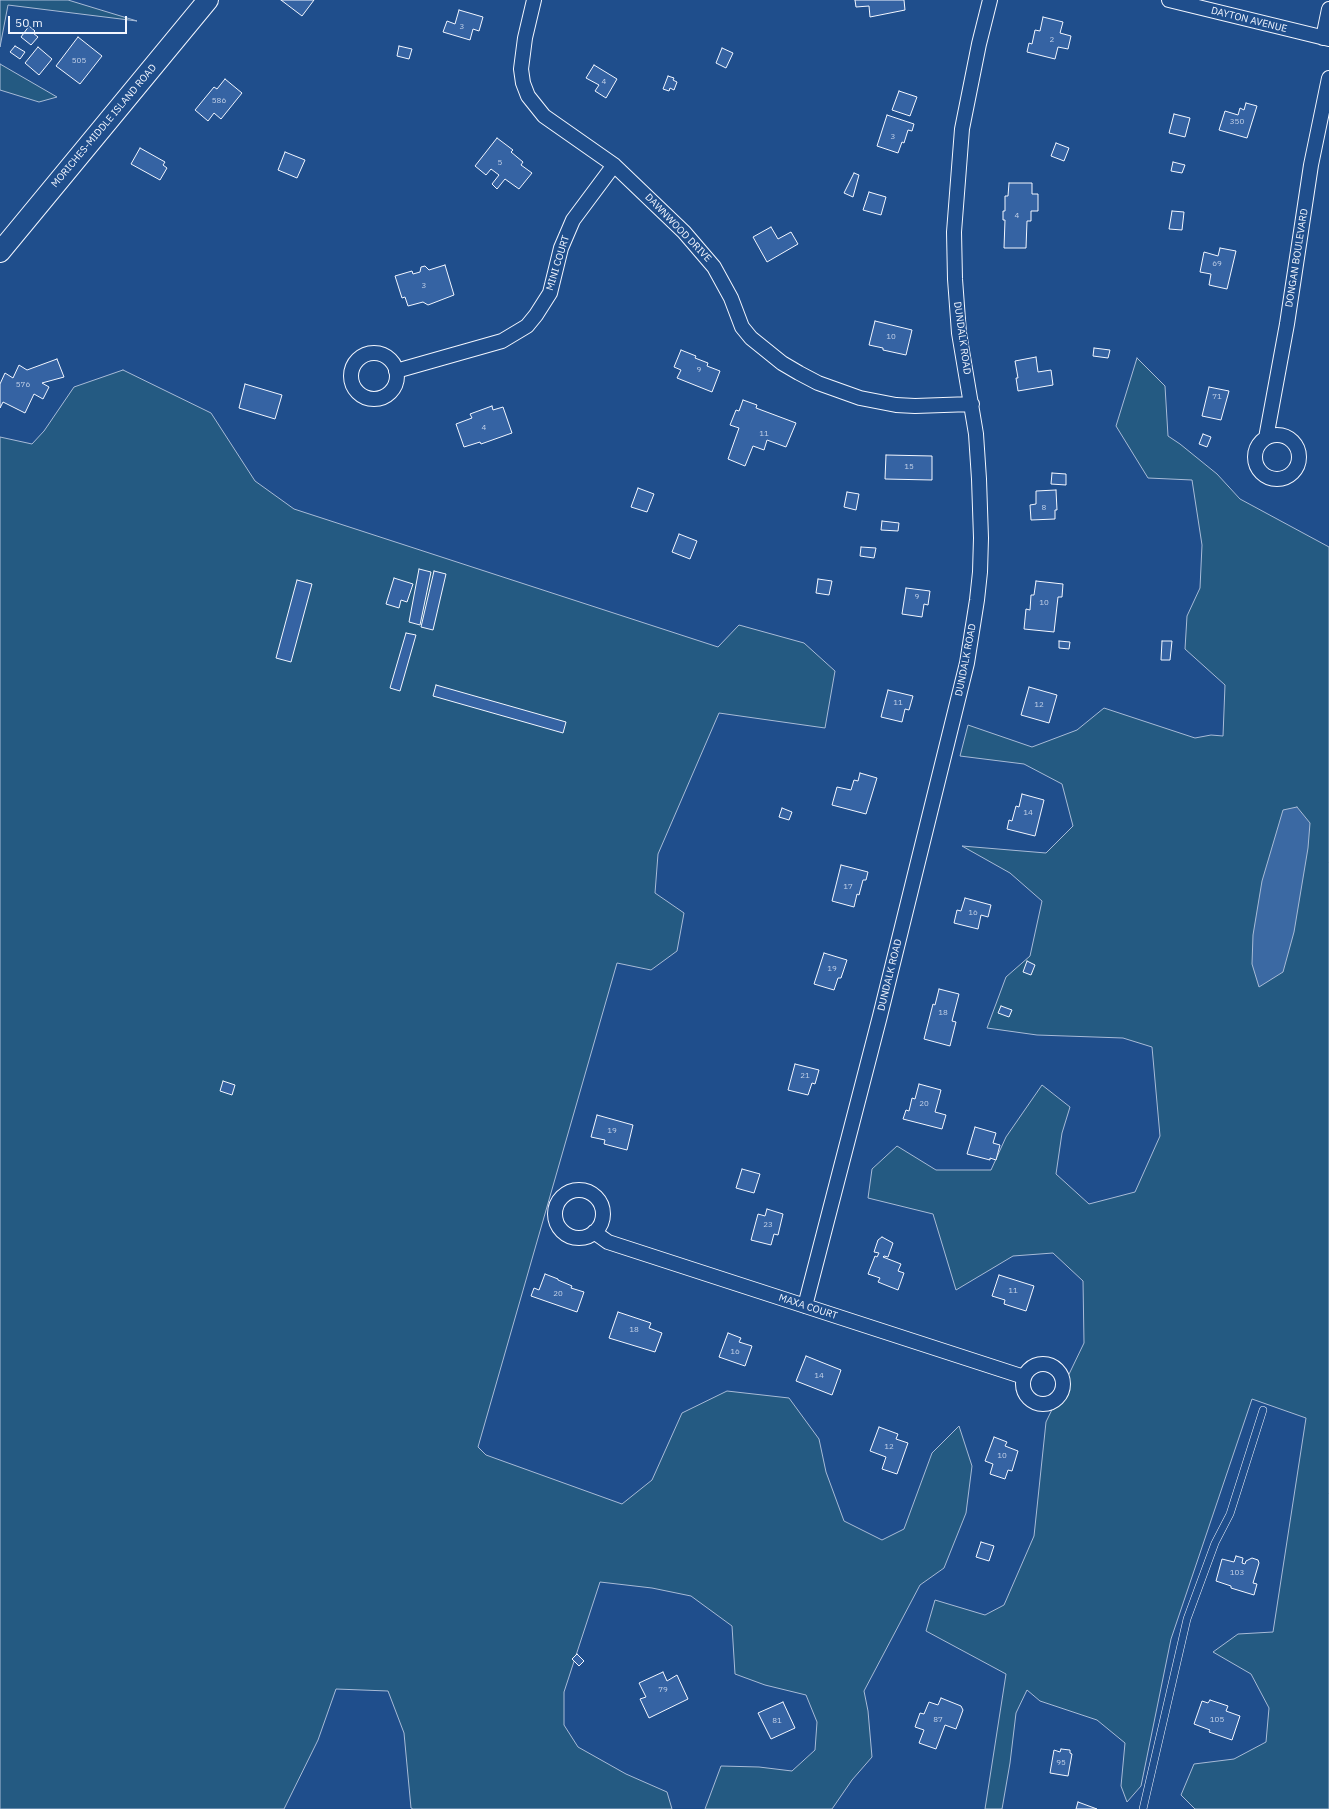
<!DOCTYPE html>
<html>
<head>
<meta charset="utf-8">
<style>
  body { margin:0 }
  #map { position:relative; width:1329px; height:1809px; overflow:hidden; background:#1f4e8c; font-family:"IBM Plex Sans",sans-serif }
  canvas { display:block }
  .scale { position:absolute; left:8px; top:16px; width:119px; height:18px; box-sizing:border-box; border:2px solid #f2f6ff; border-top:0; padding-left:5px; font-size:12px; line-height:14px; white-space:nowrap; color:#f2f6ff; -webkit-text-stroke:3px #1f4e8c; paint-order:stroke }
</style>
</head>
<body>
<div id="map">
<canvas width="1329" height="1809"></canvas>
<div class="scale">50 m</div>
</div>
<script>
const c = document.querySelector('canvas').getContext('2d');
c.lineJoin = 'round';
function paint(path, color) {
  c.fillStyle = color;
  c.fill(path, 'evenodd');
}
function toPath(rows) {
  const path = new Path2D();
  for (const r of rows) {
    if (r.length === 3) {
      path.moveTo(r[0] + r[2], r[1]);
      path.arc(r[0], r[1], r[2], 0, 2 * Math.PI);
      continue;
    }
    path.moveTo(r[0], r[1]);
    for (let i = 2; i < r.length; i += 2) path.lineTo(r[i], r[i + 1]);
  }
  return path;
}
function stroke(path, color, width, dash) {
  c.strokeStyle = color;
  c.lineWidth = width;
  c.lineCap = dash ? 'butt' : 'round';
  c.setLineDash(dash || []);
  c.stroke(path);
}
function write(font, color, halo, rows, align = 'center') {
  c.font = font + ' "IBM Plex Sans",sans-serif';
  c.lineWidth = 3;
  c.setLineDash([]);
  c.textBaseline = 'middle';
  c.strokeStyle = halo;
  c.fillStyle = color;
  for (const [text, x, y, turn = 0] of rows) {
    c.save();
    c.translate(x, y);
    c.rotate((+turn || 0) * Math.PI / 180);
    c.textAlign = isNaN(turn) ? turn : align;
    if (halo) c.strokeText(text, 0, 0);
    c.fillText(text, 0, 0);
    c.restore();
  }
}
const green = toPath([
  [0,0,68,0,137,21,8,5,0,47,0,0],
  [0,64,57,97,39,102,0,90,0,64],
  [1137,358,1165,386,1168,436,1180,444,1217,474,1240,499,1329,547,1329,1809,1195,1809,1181,1795,1194,1764,1234,1759,1266,1742,1269,1708,1251,1674,1213,1652,1238,1634,1273,1632,1306,1418,1252,1399,1171,1639,1141,1786,1127,1802,1121,1786,1125,1743,1097,1720,1040,1701,1027,1690,1016,1713,1010,1763,1002,1809,985,1809,1006,1674,926,1631,935,1600,985,1615,1004,1605,1034,1536,1046,1422,1084,1343,1083,1281,1053,1253,1013,1256,956,1290,933,1214,868,1198,872,1169,897,1146,936,1170,991,1170,1006,1137,1042,1085,1070,1107,1062,1133,1056,1174,1089,1204,1135,1192,1160,1136,1152,1047,1123,1038,1037,1035,987,1028,1006,977,1030,956,1042,901,1010,873,962,846,1046,853,1073,826,1062,784,1024,764,960,756,968,725,1032,747,1077,730,1104,708,1195,738,1211,735,1223,736,1225,685,1185,649,1187,616,1200,588,1202,545,1192,480,1148,478,1116,426,1137,358],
  [123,370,211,413,255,481,294,509,718,647,739,625,804,643,835,671,825,728,719,713,658,854,655,893,684,913,677,951,651,970,617,963,478,1447,486,1455,622,1504,652,1480,682,1413,727,1391,789,1398,819,1439,826,1472,844,1521,882,1540,904,1529,932,1453,959,1426,972,1466,966,1513,944,1568,920,1585,864,1691,868,1711,872,1757,852,1780,832,1809,705,1809,721,1766,759,1767,792,1771,815,1750,817,1722,806,1695,765,1685,735,1674,732,1626,691,1596,652,1588,600,1582,564,1692,564,1725,578,1747,626,1774,667,1792,672,1809,413,1809,411,1808,404,1733,388,1691,336,1689,318,1740,284,1809,0,1809,0,437,32,444,44,431,74,387,123,370]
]);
const water = toPath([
  [1297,807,1310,823,1308,848,1294,932,1283,972,1259,987,1252,964,1253,935,1262,881,1283,810,1297,807]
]);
const building = toPath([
  [281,0,314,0,302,16,281,0],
  [855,0,904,0,905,10,870,17,869,6,856,7,855,0],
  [459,10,483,17,479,31,473,29,470,40,443,32,447,21,455,24,459,10],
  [1043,17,1063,22,1060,33,1071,36,1068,49,1058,47,1055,59,1027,52,1029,43,1032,44,1035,30,1040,31,1043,17],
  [29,26,35,31,33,33,38,37,31,45,21,37,29,26],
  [78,37,102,56,80,84,56,66,78,37],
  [15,46,25,52,20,59,10,52,15,46],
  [399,46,412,49,409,59,397,56,399,46],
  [38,47,52,59,39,75,25,63,38,47],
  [722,48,733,53,726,68,716,63,722,48],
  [594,65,617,79,606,98,595,91,599,85,586,78,594,65],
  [668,76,674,78,673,80,677,82,674,90,670,88,669,91,663,89,668,76],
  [225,79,242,93,221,119,214,113,208,121,195,110,214,87,217,89,225,79],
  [899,91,917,97,910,116,892,110,899,91],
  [1246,103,1257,106,1247,138,1219,130,1225,111,1238,115,1240,108,1244,110,1246,103],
  [1174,114,1190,118,1185,137,1169,133,1174,114],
  [887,115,914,124,912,131,908,130,904,143,902,142,898,153,877,146,887,115],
  [497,138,513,150,511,152,523,162,521,165,532,173,519,189,505,179,497,189,492,184,499,175,491,169,486,175,475,166,497,138],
  [1056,143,1069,148,1064,161,1051,156,1056,143],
  [140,148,165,162,163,165,167,168,160,180,131,164,140,148],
  [285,152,305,160,297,178,278,170,285,152],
  [1173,162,1185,165,1182,173,1171,171,1173,162],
  [854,173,859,175,853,197,844,193,854,173],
  [1009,183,1032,183,1032,194,1038,194,1038,211,1031,211,1031,221,1027,221,1026,248,1004,248,1005,220,1003,220,1003,211,1005,211,1005,196,1008,196,1009,183],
  [869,192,886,197,881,215,863,210,869,192],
  [1172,211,1184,212,1182,230,1169,229,1172,211],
  [771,227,778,239,791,232,798,244,767,262,753,237,771,227],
  [1220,248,1236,251,1227,289,1209,285,1211,274,1200,272,1204,252,1218,256,1220,248],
  [445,265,454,295,428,305,423,302,408,306,405,297,402,298,395,276,412,271,413,274,420,272,421,267,425,266,429,270,445,265],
  [875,321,912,330,906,355,883,350,883,348,869,345,875,321],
  [1094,348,1110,350,1108,358,1093,356,1094,348],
  [681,350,696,356,695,358,708,363,707,366,720,371,712,392,677,378,681,370,674,367,681,350],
  [1036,357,1038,372,1051,370,1053,385,1018,391,1016,378,1018,378,1015,361,1036,357],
  [57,359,64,377,42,383,49,387,43,399,34,394,25,413,3,402,0,408,0,384,5,373,13,378,19,365,27,370,57,359],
  [245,384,282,395,275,419,239,408,245,384],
  [1209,387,1229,391,1221,420,1202,416,1209,387],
  [743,400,757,405,756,408,796,423,786,447,767,440,764,450,753,446,745,466,728,459,739,428,730,425,736,410,739,411,743,400],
  [492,406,493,410,503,407,512,433,481,444,480,442,464,447,456,424,472,418,470,414,492,406],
  [1203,434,1211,437,1207,447,1199,444,1203,434],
  [886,455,932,456,932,480,885,479,886,455],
  [1052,473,1066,474,1066,485,1051,484,1052,473],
  [638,488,654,494,647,512,631,507,638,488],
  [1056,490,1057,510,1055,510,1055,519,1031,520,1030,505,1036,504,1036,491,1056,490],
  [847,492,859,494,856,510,844,507,847,492],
  [882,521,899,523,898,531,881,530,882,521],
  [679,534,697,541,690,559,672,552,679,534],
  [861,547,876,548,874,558,860,556,861,547],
  [419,569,431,572,420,625,409,622,419,569],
  [434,571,446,574,433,630,421,627,434,571],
  [394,578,413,584,407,602,401,600,399,608,386,604,394,578],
  [818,579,832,581,829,595,816,593,818,579],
  [297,580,312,584,291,662,276,658,297,580],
  [1036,581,1063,584,1062,597,1058,597,1054,632,1024,629,1026,609,1030,610,1031,595,1034,595,1036,581],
  [906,588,930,591,928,605,924,604,922,617,902,614,906,588],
  [406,633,416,635,400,691,390,688,406,633],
  [1059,641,1070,642,1069,649,1059,648,1059,641],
  [1162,641,1172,641,1170,660,1161,660,1162,641],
  [436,685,566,722,563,733,433,696,436,685],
  [1029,687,1057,695,1049,723,1021,715,1029,687],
  [888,690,913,696,909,710,905,709,902,722,881,717,888,690],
  [860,773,877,778,866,814,832,805,837,787,851,790,854,780,858,781,860,773],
  [1022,794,1044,800,1035,836,1007,829,1009,820,1012,821,1016,806,1019,807,1022,794],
  [782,808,792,812,789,820,779,817,782,808],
  [841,865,868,872,866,880,863,880,859,895,857,894,854,907,832,901,841,865],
  [965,898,991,905,988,917,981,915,978,929,954,923,957,910,961,911,965,898],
  [824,953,847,960,841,978,838,978,834,990,814,984,824,953],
  [1027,961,1035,965,1031,975,1023,972,1027,961],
  [939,989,959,994,952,1021,956,1022,950,1046,924,1039,933,1004,935,1005,939,989],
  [1001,1006,1012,1010,1009,1017,998,1013,1001,1006],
  [795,1064,819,1070,815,1084,812,1083,808,1095,788,1090,795,1064],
  [223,1081,235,1085,232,1095,220,1091,223,1081],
  [919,1084,941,1090,935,1112,946,1115,942,1129,903,1119,906,1110,909,1111,912,1098,915,1099,919,1084],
  [597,1115,633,1125,627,1150,604,1144,605,1140,591,1137,597,1115],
  [975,1127,996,1133,993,1143,1000,1145,996,1160,990,1158,990,1160,967,1154,975,1127],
  [742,1169,760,1174,754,1193,736,1188,742,1169],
  [767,1209,783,1214,778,1235,774,1234,771,1245,751,1240,758,1214,765,1216,767,1209],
  [882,1237,893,1243,888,1257,884,1256,883,1257,901,1264,898,1271,904,1273,898,1290,878,1282,880,1278,868,1274,875,1256,877,1257,879,1253,874,1252,878,1240,882,1237],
  [545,1274,558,1279,558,1280,572,1286,571,1288,584,1292,577,1312,531,1296,534,1288,539,1290,545,1274],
  [999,1275,1034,1286,1026,1311,1004,1304,1005,1300,992,1296,999,1275],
  [618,1312,651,1323,649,1328,662,1333,655,1352,609,1338,618,1312],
  [728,1333,741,1338,739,1342,752,1346,745,1366,719,1357,728,1333],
  [806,1356,841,1370,832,1395,796,1381,806,1356],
  [879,1427,898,1434,896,1439,908,1443,897,1474,882,1469,886,1457,870,1451,879,1427],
  [994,1437,1007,1442,1005,1446,1018,1451,1012,1471,1008,1470,1005,1479,990,1474,993,1464,985,1461,994,1437],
  [981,1542,994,1546,989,1561,976,1557,981,1542],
  [1236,1556,1243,1558,1242,1563,1245,1564,1246,1561,1252,1558,1258,1560,1259,1563,1253,1583,1257,1584,1254,1595,1231,1588,1231,1586,1216,1581,1222,1559,1234,1562,1236,1556],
  [577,1654,584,1661,579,1666,572,1659,577,1654],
  [663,1672,667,1681,677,1675,688,1699,649,1718,640,1699,646,1697,639,1683,663,1672],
  [941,1698,961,1706,963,1710,956,1729,945,1725,936,1749,919,1743,924,1730,915,1727,920,1713,924,1714,929,1702,938,1705,941,1698],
  [1210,1700,1228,1706,1226,1711,1240,1716,1232,1740,1209,1732,1210,1730,1194,1724,1202,1701,1208,1703,1210,1700],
  [783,1702,795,1728,771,1739,758,1713,783,1702],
  [1061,1749,1070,1750,1070,1753,1072,1754,1068,1776,1050,1773,1054,1750,1060,1752,1061,1749],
  [1078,1802,1097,1809,1076,1809,1078,1802]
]);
const lane = toPath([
  [1143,1809,1187,1619,1215,1543,1230,1514,1263,1410]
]);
const street = toPath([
  [534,0,525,38,521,69,523,83,528,96,544,116,614,165,684,232,714,267,731,298,742,327,751,338,782,363,799,373,818,383,860,398,896,405,915,406,972,404],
  [1169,0,1329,39],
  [1323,38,1329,9],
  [374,376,23],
  [396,371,502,341,527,326,536,315,550,293,561,248,573,220,614,165],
  [1277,457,22],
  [1266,438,1287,324,1311,165,1329,78],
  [579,1214,24],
  [594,1232,608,1242,1024,1377],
  [805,1306,880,1016,967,663,977,600,980,572,981,538,979,479,976,434,959,333,955,279,954,232,962,129,979,44,990,0],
  [1043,1384,20]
]);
const secondary = toPath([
  [0,252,208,0]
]);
const numberNames = [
  ["3",462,27],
  ["2",1052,40],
  ["505",79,61],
  ["4",604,82],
  ["586",219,101],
  ["350",1237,122],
  ["3",893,137],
  ["5",500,163],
  ["4",1017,216],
  ["69",1217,264],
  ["3",424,286],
  ["10",891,337],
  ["9",699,370],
  ["576",23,385],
  ["71",1217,397],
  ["4",484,428],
  ["11",764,434],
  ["15",909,467],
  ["8",1044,508],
  ["9",917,597],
  ["10",1044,603],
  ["11",898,703],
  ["12",1039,705],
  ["14",1028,813],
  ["17",848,887],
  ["16",973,913],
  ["19",832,969],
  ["18",943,1013],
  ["21",805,1076],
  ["20",924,1104],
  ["19",612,1131],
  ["23",768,1225],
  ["11",1013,1291],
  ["20",558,1294],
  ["18",634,1330],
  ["16",735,1352],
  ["14",819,1376],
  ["12",889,1447],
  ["10",1002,1456],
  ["103",1237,1573],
  ["79",663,1690],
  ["87",938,1720],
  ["105",1217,1720],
  ["81",777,1721],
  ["95",1061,1763]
];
const streetNames = [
  ["DAYTON AVENUE",1249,20,14],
  ["MORICHES-MIDDLE ISLAND ROAD",104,126,-50],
  ["DAWNWOOD DRIVE",678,228,46],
  ["DONGAN BOULEVARD",1297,258,-81],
  ["MINI COURT",558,263,-73],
  ["DUNDALK ROAD",962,338,82],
  ["DUNDALK ROAD",966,660,-79],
  ["DUNDALK ROAD",890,975,-76],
  ["MAXA COURT",808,1307,18]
];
paint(green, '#245a82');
stroke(green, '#a8bbd7', 1);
paint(water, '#3b69a3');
stroke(water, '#a8bbd7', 1);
paint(building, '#3563a3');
stroke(building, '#f2f6ff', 1);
stroke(lane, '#f2f6ff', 8);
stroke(street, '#f2f6ff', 16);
stroke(secondary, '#f2f6ff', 22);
stroke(lane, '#1f4e8c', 7);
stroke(street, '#1f4e8c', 14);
stroke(secondary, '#1f4e8c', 20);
write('8px', '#c3d1e8', null, numberNames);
write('10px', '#f2f6ff', '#1f4e8c', streetNames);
</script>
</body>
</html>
